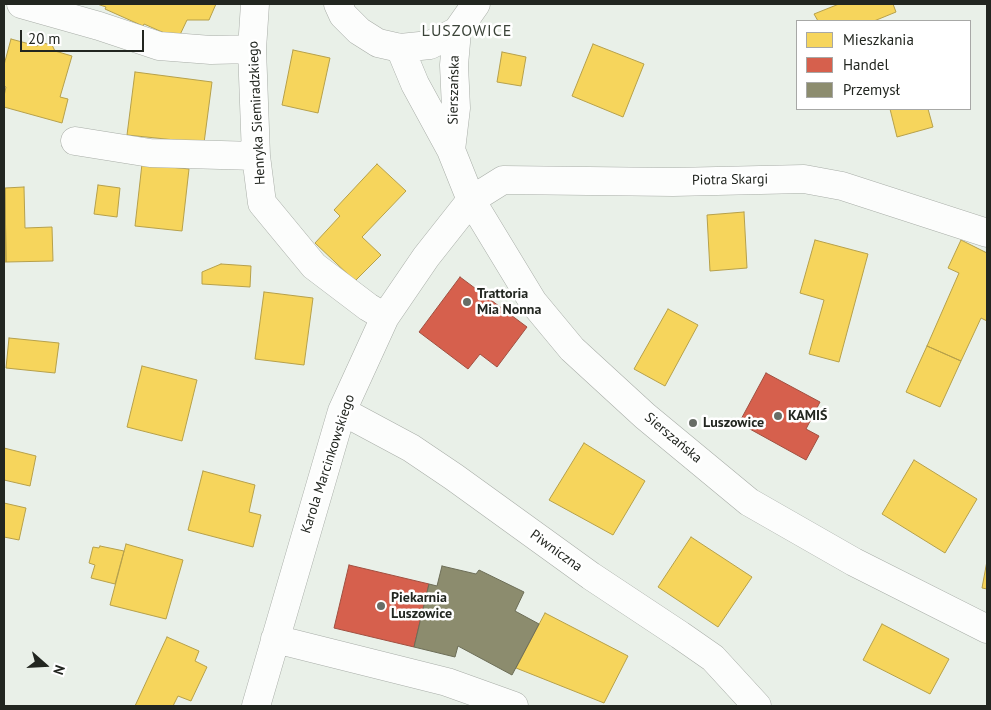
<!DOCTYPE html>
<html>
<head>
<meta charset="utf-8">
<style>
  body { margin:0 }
  #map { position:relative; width:991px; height:710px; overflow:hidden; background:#e9f0e8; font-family:"PT Sans",sans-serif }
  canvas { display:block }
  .frame { position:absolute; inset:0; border:5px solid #222620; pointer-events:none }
  .legend { position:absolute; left:796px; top:20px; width:175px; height:90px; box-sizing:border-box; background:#fff; border:1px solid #a7a8a6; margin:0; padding:6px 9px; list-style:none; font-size:15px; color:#222620 }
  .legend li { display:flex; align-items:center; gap:10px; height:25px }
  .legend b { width:25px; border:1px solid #a7a8a6 }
  .north { position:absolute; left:20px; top:640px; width:50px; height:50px; -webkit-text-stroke:4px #fff; paint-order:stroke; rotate:109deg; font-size:14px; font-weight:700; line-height:20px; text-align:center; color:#222620 }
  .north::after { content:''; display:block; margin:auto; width:18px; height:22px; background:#222620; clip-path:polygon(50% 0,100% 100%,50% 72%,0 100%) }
  .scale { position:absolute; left:20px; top:30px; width:124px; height:22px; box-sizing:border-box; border:2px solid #222620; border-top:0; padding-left:6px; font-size:15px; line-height:18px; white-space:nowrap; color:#222620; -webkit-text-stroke:4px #fff; paint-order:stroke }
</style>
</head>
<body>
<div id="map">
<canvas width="991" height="710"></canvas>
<div class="frame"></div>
<ul class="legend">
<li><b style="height:14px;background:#f6d55c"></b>Mieszkania</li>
<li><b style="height:14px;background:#d6604d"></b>Handel</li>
<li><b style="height:14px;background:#8c8c6e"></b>Przemysł</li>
</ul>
<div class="north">N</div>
<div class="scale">20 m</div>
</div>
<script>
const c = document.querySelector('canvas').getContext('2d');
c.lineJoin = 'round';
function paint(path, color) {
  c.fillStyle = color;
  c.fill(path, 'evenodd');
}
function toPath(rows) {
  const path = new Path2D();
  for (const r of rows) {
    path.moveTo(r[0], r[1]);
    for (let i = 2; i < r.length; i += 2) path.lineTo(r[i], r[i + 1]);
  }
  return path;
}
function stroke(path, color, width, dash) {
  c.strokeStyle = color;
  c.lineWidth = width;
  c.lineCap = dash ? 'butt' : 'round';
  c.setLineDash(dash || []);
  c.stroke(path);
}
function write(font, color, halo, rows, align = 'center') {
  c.font = font + ' "PT Sans",sans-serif';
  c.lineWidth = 5;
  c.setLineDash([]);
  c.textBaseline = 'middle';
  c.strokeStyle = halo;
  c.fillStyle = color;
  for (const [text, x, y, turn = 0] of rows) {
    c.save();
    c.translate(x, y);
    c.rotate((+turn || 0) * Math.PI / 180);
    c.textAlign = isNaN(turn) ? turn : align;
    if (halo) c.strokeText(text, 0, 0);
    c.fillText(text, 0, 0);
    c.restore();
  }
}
const homes = toPath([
  [97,4,216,4,209,20,187,20,178,39,144,24,143,26,105,9,106,7,97,4],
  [839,4,893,4,896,12,874,21,818,21,814,14,839,4],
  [11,39,37,46,43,43,52,45,55,51,72,56,60,97,68,99,62,123,4,107,4,96,6,87,4,86,4,65,11,39],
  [593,44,644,64,623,117,572,96,593,44],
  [293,50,330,58,318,113,282,105,293,50],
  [502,52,526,57,521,86,497,82,502,52],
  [135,72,212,82,204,143,127,135,135,72],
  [890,109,928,109,933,127,897,137,890,109],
  [142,164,189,169,182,231,135,226,142,164],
  [377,164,406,191,362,237,381,255,355,281,315,243,340,216,334,210,377,164],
  [98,185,120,188,117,217,94,214,98,185],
  [24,187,25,228,52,227,53,261,6,262,5,188,24,187],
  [4,188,5,188,6,262,4,262,4,188],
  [744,212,747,268,710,271,707,215,744,212],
  [815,240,868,254,839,362,809,354,824,300,800,293,815,240],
  [961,240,987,253,987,321,981,318,961,361,927,346,959,273,948,268,961,240],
  [221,264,251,266,250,287,202,284,202,272,221,264],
  [264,292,313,298,304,365,255,359,264,292],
  [668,309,698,325,665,386,634,369,668,309],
  [9,338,59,343,55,373,6,368,9,338],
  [927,346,961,361,940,407,906,392,927,346],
  [142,366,197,380,182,441,127,427,142,366],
  [584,443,645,481,613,535,549,500,584,443],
  [4,448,36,456,30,486,4,480,4,448],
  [914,460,977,499,945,553,882,514,914,460],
  [203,471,255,485,249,512,261,515,253,547,188,530,203,471],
  [4,503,26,508,19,540,4,537,4,503],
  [691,537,752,577,718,627,658,587,691,537],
  [126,544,183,560,166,619,110,605,126,544],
  [100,546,124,551,115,584,91,578,95,565,89,563,93,547,99,548,100,546],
  [987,561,987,589,982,588,987,561],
  [545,613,628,656,604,703,516,668,545,613],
  [882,624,949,659,930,694,863,660,882,624],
  [167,637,199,651,195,661,207,667,191,701,178,696,173,706,135,706,167,637]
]);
const shops = toPath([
  [460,277,527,327,497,367,480,354,468,369,419,332,460,277],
  [766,373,820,402,806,429,819,436,806,460,739,423,766,373],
  [349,565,429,584,414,647,334,628,349,565]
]);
const industry = toPath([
  [442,566,476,574,479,570,524,592,515,611,539,624,512,675,458,646,455,657,414,647,429,584,437,586,442,566]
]);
const minor = toPath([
  [21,4,99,26,159,46,211,50,252,49],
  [255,4,252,49,256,156,262,203,314,266,368,307,385,317],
  [338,4,343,15,359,31,378,43,400,48,430,45,457,31,476,4],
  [400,48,415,84,451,150,471,200,533,302,572,349,645,416,749,502,854,562,987,629],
  [75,141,150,153,256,156],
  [451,150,456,108,454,65,457,31],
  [342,411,411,448,454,477,591,576,680,635,713,658,757,706],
  [275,639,447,682,514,706],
  [256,706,342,411,385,317,426,257,471,200,503,180,673,182,804,179,842,186,987,233]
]);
const markers = [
  [467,302,5,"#686d66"],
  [778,416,5,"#686d66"],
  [693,423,5,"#686d66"],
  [381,606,5,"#686d66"]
];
const streetNames = [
  ["Sierszańska",454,90,-89],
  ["Henryka Siemiradzkiego",257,113,-93],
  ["Piotra Skargi",730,180,-1],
  ["Sierszańska",673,438,40],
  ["Karola Marcinkowskiego",328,464,-72],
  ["Piwniczna",556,551,36]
];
const poiNames = [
  ["Trattoria",477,294],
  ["Mia Nonna",477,310],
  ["KAMIŚ",788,416],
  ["Luszowice",703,423],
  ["Piekarnia",391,598],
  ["Luszowice",391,614]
];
const quarterNames = [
  ["LUSZOWICE",467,31]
];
paint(homes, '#f6d55c');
stroke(homes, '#b6a04a', 1);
paint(shops, '#d6604d');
stroke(shops, '#a04f40', 1);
paint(industry, '#8c8c6e');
stroke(industry, '#6c6d57', 1);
stroke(minor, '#a8ada7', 29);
stroke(minor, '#fcfdfc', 28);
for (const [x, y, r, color] of markers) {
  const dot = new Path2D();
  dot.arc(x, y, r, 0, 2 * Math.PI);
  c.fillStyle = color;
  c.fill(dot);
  stroke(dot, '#fff', 2);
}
write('14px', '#222620', '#fff', streetNames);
write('bold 14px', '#222620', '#fff', poiNames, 'left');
c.letterSpacing = '1px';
write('16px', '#3b4439', '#fff', quarterNames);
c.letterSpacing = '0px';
</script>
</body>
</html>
